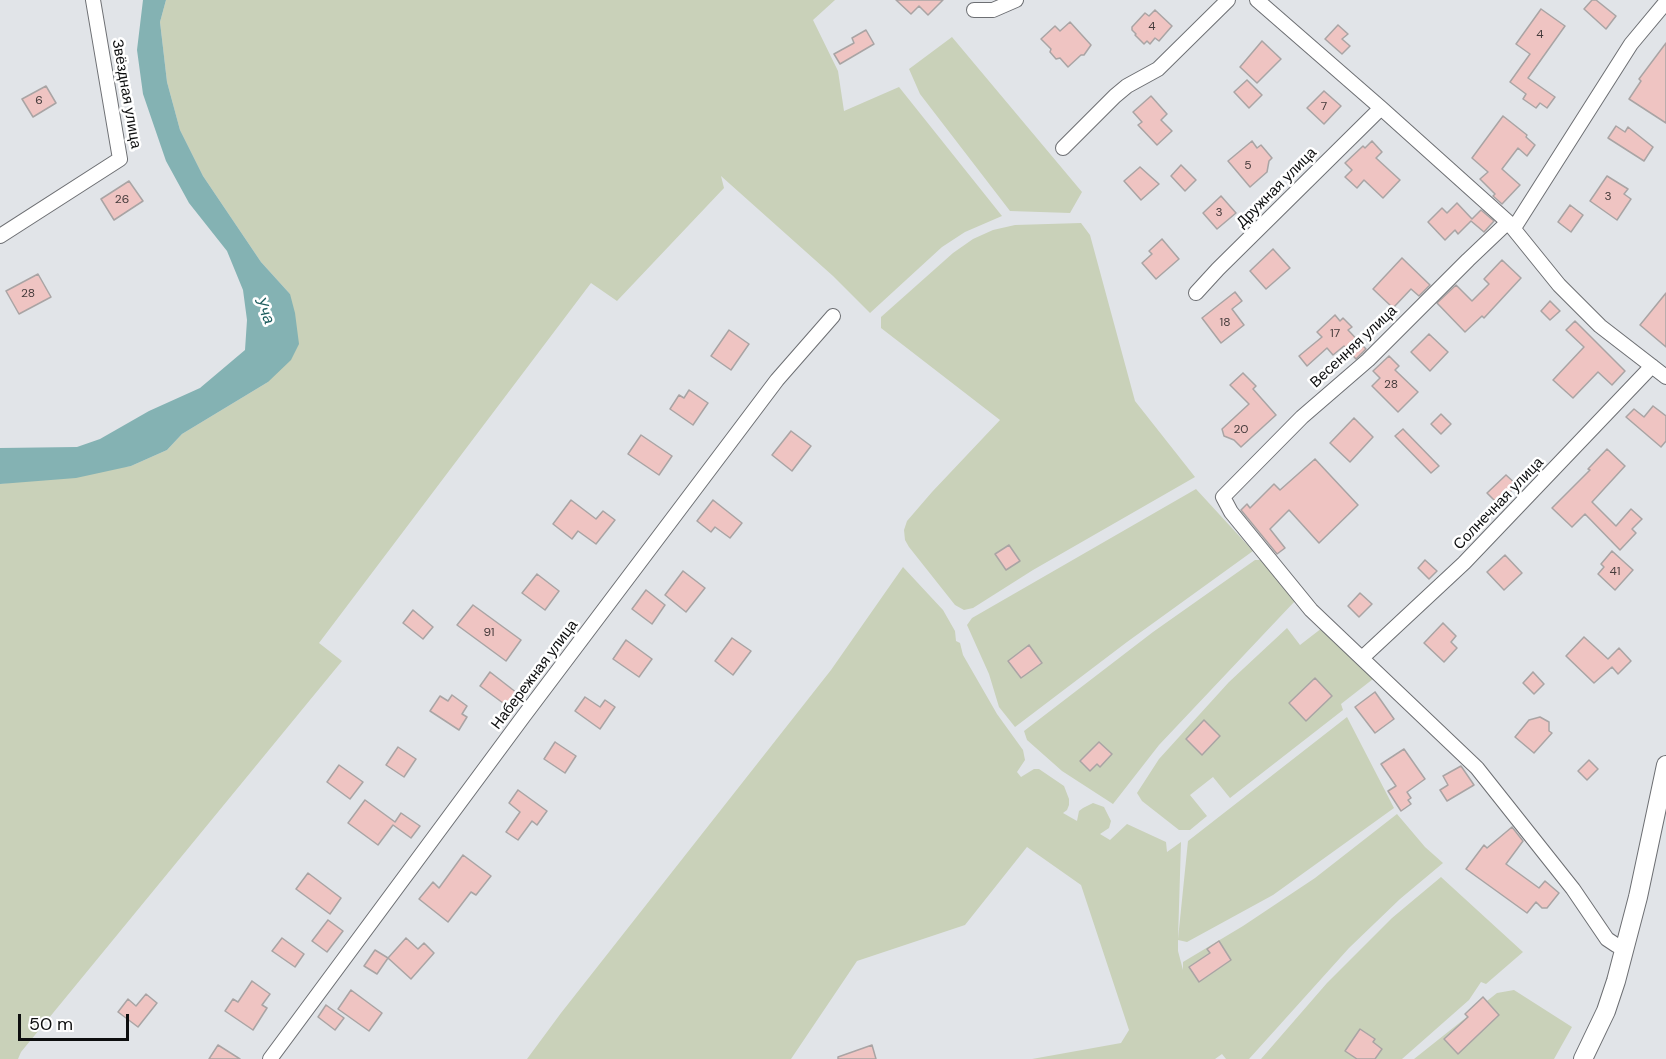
<!DOCTYPE html>
<html>
<head>
<meta charset="utf-8">
<style>
  body { margin:0 }
  #map { position:relative; width:1666px; height:1059px; overflow:hidden; background:#e1e4e8; font-family:"DM Sans",sans-serif }
  canvas { display:block }
  .scale { position:absolute; left:18px; top:1014px; width:111px; height:27px; box-sizing:border-box; border:3px solid #0d0e0f; border-top:0; padding-left:8px; font-size:18px; line-height:21px; white-space:nowrap; color:#0d0e0f; -webkit-text-stroke:4px #fff; paint-order:stroke }
</style>
</head>
<body>
<div id="map">
<canvas width="1666" height="1059"></canvas>
<div class="scale">50 m</div>
</div>
<script>
const c = document.querySelector('canvas').getContext('2d');
c.lineJoin = 'round';
function paint(path, color) {
  c.fillStyle = color;
  c.fill(path, 'evenodd');
}
function toPath(rows) {
  const path = new Path2D();
  for (const r of rows) {
    path.moveTo(r[0], r[1]);
    for (let i = 2; i < r.length; i += 2) path.lineTo(r[i], r[i + 1]);
  }
  return path;
}
function stroke(path, color, width, dash) {
  c.strokeStyle = color;
  c.lineWidth = width;
  c.lineCap = dash ? 'butt' : 'round';
  c.setLineDash(dash || []);
  c.stroke(path);
}
function write(font, color, halo, rows, align = 'center') {
  c.font = font + ' "DM Sans",sans-serif';
  c.lineWidth = 5;
  c.setLineDash([]);
  c.textBaseline = 'middle';
  c.strokeStyle = halo;
  c.fillStyle = color;
  for (const [text, x, y, turn = 0] of rows) {
    c.save();
    c.translate(x, y);
    c.rotate((+turn || 0) * Math.PI / 180);
    c.textAlign = isNaN(turn) ? turn : align;
    if (halo) c.strokeText(text, 0, 0);
    c.fillText(text, 0, 0);
    c.restore();
  }
}
const green = toPath([
  [166,0,835,0,813,20,838,71,844,111,899,87,1002,216,965,232,942,247,870,313,833,276,721,176,724,188,617,301,591,283,319,643,342,661,21,1052,18,1059,0,1059,0,484,131,466,167,450,182,434,268,382,290,294,261,262,203,176,180,130,167,82,160,22],
  [952,37,1082,192,1070,213,1010,211,920,94,909,69],
  [1081,223,1090,235,1135,401,1195,477,1033,570,973,608,964,610,955,605,909,547,905,540,904,530,907,521,932,492,1000,420,881,328,881,317,953,253,973,239,993,230,1015,225],
  [1196,489,1253,551,1127,642,1015,727,999,707,989,674,967,625,972,618],
  [1255,560,1262,560,1295,601,1159,745,1113,804,1062,771,1027,740,1024,731,1153,632],
  [903,567,943,610,955,631,956,641,960,643,963,655,997,714,1023,750,1025,760,1017,772,1021,777,1034,769,1039,769,1064,786,1069,799,1069,805,1067,810,1063,813,1077,821,1079,811,1083,808,1093,803,1104,807,1111,821,1109,828,1100,834,1110,840,1127,824,1166,842,1167,852,1181,842,1178,939,1188,841,1347,717,1394,808,1273,895,1187,942,1178,940,1178,951,1183,970,1183,962,1243,926,1315,878,1397,814,1425,847,1443,863,1400,899,1349,948,1249,1059,1226,1059,1222,1054,1215,1059,1032,1059,1121,1043,1129,1030,1081,885,1027,847,965,925,857,961,791,1059,527,1059,561,1013,831,670],
  [1287,628,1300,645,1322,628,1373,679,1341,704,1343,710,1230,798,1213,777,1190,795,1207,816,1190,830,1179,830,1142,801,1137,793,1159,759,1229,682],
  [1441,877,1523,952,1486,984,1481,982,1469,1000,1402,1059,1261,1059,1327,983,1392,918],
  [1514,990,1572,1027,1554,1059,1414,1059,1497,993]
]);
const water = toPath([
  [143,0,166,0,160,22,167,82,180,130,203,176,261,262,290,294,295,313,299,344,291,360,268,382,182,434,167,450,131,466,76,478,0,484,0,448,77,447,100,439,149,411,200,388,245,350,247,320,243,290,227,251,189,203,166,161,143,94,137,50]
]);
const building = toPath([
  [896,0,943,0,928,15,919,6,911,14,896,0],
  [1592,0,1596,0,1616,16,1606,29,1584,9,1592,0],
  [1541,9,1565,26,1528,78,1555,97,1547,108,1540,103,1536,108,1523,99,1526,94,1510,82,1530,54,1516,44,1541,9],
  [1155,10,1172,26,1159,41,1155,38,1150,44,1147,41,1144,44,1135,35,1136,34,1132,30,1132,27,1145,13,1149,16,1155,10],
  [1070,22,1091,45,1084,55,1081,55,1068,67,1060,58,1056,59,1050,52,1051,49,1041,39,1055,26,1060,31,1070,22],
  [1338,25,1348,34,1342,39,1350,46,1342,54,1325,39,1338,25],
  [866,30,874,44,840,64,834,54,854,43,852,38,866,30],
  [1262,41,1281,59,1257,83,1240,67,1262,41],
  [1666,43,1666,123,1629,99,1641,81,1639,79,1666,43],
  [1247,80,1262,95,1249,108,1234,92,1247,80],
  [46,86,56,103,33,117,22,99,46,86],
  [1324,91,1341,106,1324,124,1307,108,1324,91],
  [1151,96,1167,114,1161,120,1172,131,1157,145,1138,125,1142,122,1133,112,1151,96],
  [1503,116,1527,135,1526,137,1535,145,1527,156,1518,148,1502,169,1520,185,1502,204,1493,196,1495,194,1480,179,1488,172,1472,158,1503,116],
  [1616,126,1625,132,1628,127,1653,147,1644,161,1608,138,1616,126],
  [1252,141,1257,148,1261,145,1272,158,1269,161,1267,172,1250,187,1228,161,1252,141],
  [1372,141,1382,152,1376,158,1400,180,1383,198,1364,180,1357,188,1345,177,1352,170,1345,163,1363,146,1365,148,1372,141],
  [1181,165,1196,180,1185,191,1171,176,1181,165],
  [1140,167,1159,184,1141,200,1124,181,1140,167],
  [1607,176,1628,189,1624,194,1631,199,1617,220,1590,201,1607,176],
  [129,181,143,201,114,220,101,199,129,181],
  [1221,196,1236,213,1217,229,1203,213,1221,196],
  [1457,203,1472,219,1481,210,1494,221,1484,232,1471,221,1458,234,1455,230,1445,240,1428,222,1442,208,1447,213,1457,203],
  [1570,205,1583,215,1571,232,1558,222,1570,205],
  [1162,239,1179,259,1156,279,1142,263,1152,254,1149,251,1162,239],
  [1273,249,1290,268,1266,289,1250,271,1273,249],
  [1402,258,1430,285,1419,296,1411,289,1393,308,1373,289,1402,258],
  [1502,260,1521,278,1484,318,1482,316,1465,332,1437,303,1456,285,1472,301,1489,284,1484,279,1502,260],
  [38,274,51,297,19,314,6,291,38,274],
  [1235,292,1242,301,1232,309,1244,325,1221,343,1202,318,1235,292],
  [1666,293,1666,347,1640,325,1666,293],
  [1550,301,1560,311,1550,320,1541,311,1550,301],
  [1335,315,1340,321,1343,318,1352,327,1348,330,1366,349,1356,359,1344,346,1333,355,1327,348,1307,366,1299,356,1322,337,1317,332,1335,315],
  [1575,321,1625,371,1612,385,1598,372,1573,398,1553,380,1584,347,1566,330,1575,321],
  [729,330,749,344,731,370,711,356,729,330],
  [1429,334,1448,352,1430,371,1411,352,1429,334],
  [1389,356,1399,366,1395,370,1418,392,1398,412,1372,386,1380,378,1373,371,1389,356],
  [1243,373,1256,386,1253,389,1276,415,1241,447,1234,440,1224,436,1222,429,1249,404,1230,385,1243,373],
  [689,390,708,403,693,425,670,409,679,395,684,398,689,390],
  [1653,406,1666,416,1666,441,1661,447,1626,417,1634,409,1644,417,1653,406],
  [1441,414,1451,424,1441,434,1431,424,1441,414],
  [1354,418,1373,437,1350,462,1330,443,1354,418],
  [1403,429,1439,466,1431,473,1395,436,1403,429],
  [791,431,811,446,792,471,772,455,791,431],
  [641,435,672,456,659,475,628,454,641,435],
  [1607,449,1625,466,1592,502,1616,526,1631,509,1642,519,1632,529,1636,533,1620,550,1585,514,1572,527,1552,508,1590,470,1588,469,1607,449],
  [1315,459,1358,505,1319,543,1289,510,1270,529,1285,548,1277,554,1241,510,1247,504,1250,508,1274,484,1280,490,1315,459],
  [1506,475,1517,485,1498,504,1487,493,1506,475],
  [571,500,596,519,603,511,615,520,596,544,578,531,572,539,553,524,571,500],
  [713,500,742,523,730,538,715,527,711,532,697,521,713,500],
  [1009,545,1020,561,1006,570,995,554,1009,545],
  [1612,551,1633,570,1615,590,1598,574,1604,567,1601,564,1612,551],
  [1505,555,1522,573,1504,590,1487,572,1505,555],
  [1425,560,1437,571,1429,579,1418,568,1425,560],
  [683,571,705,588,686,612,665,595,683,571],
  [537,574,559,591,545,610,522,593,537,574],
  [646,590,665,605,652,624,632,609,646,590],
  [1360,593,1372,604,1359,617,1348,606,1360,593],
  [473,605,521,640,506,661,457,625,473,605],
  [413,610,433,627,423,639,403,623,413,610],
  [1443,623,1456,636,1451,642,1457,648,1444,662,1424,643,1443,623],
  [1584,637,1608,659,1619,648,1631,661,1618,674,1612,667,1594,683,1566,656,1584,637],
  [732,638,751,651,733,675,715,661,732,638],
  [626,640,652,659,639,677,613,659,626,640],
  [1029,645,1042,663,1021,678,1008,661,1029,645],
  [490,672,517,693,507,706,480,686,490,672],
  [1533,672,1544,684,1534,694,1523,683,1533,672],
  [1315,678,1332,696,1306,721,1289,703,1315,678],
  [1375,692,1394,719,1375,733,1355,707,1375,692],
  [452,695,467,706,462,714,467,717,459,730,430,711,440,696,448,701,452,695],
  [585,697,600,707,605,700,615,707,600,729,575,711,585,697],
  [1540,717,1549,722,1549,731,1552,733,1534,753,1515,737,1529,720,1540,717],
  [1204,720,1220,736,1202,755,1186,739,1204,720],
  [555,742,576,756,565,773,544,759,555,742],
  [1099,742,1112,754,1100,767,1097,764,1090,771,1080,761,1099,742],
  [398,747,416,759,404,777,386,765,398,747],
  [1404,749,1425,779,1407,792,1411,798,1408,800,1411,804,1401,811,1388,791,1396,786,1381,764,1404,749],
  [1589,760,1598,769,1587,780,1578,771,1589,760],
  [339,765,363,782,350,799,327,782,339,765],
  [1461,766,1474,785,1447,801,1440,790,1448,785,1443,776,1461,766],
  [518,790,547,811,537,825,532,821,518,840,506,832,520,812,509,803,518,790],
  [365,800,395,822,401,813,420,826,411,838,393,825,378,845,348,823,365,800],
  [1512,827,1523,841,1506,864,1539,888,1545,881,1559,893,1547,908,1542,908,1536,902,1527,913,1466,869,1484,845,1487,848,1512,827],
  [463,855,491,876,476,895,471,892,448,922,419,899,433,882,439,888,463,855],
  [308,873,341,898,330,914,296,889,308,873],
  [328,920,343,931,327,952,312,941,328,920],
  [282,938,304,954,295,967,272,951,282,938],
  [406,938,418,949,424,943,434,953,411,979,388,958,406,938],
  [1219,941,1231,960,1199,982,1189,967,1210,953,1207,949,1219,941],
  [375,950,388,958,377,974,364,966,375,950],
  [252,981,270,994,262,1005,267,1008,253,1030,225,1011,233,999,238,1002,252,981],
  [351,990,382,1013,369,1031,338,1009,351,990],
  [146,994,157,1003,138,1027,118,1012,128,999,136,1006,146,994],
  [1483,997,1499,1015,1458,1054,1444,1039,1468,1017,1465,1014,1483,997],
  [326,1005,344,1018,335,1030,318,1017,326,1005],
  [1360,1029,1375,1039,1373,1042,1382,1049,1375,1059,1357,1059,1345,1051,1360,1029],
  [218,1045,240,1059,209,1059,218,1045],
  [872,1045,876,1059,838,1059,838,1057,872,1045]
]);
const street = toPath([
  [1257,0,1381,108,1508,222,1559,285,1600,326,1666,377],
  [974,10,993,10,1016,0],
  [1063,148,1115,96,1127,86,1158,69,1228,0],
  [1508,222,1468,260,1368,360,1302,417,1223,497,1231,512,1311,610,1477,768,1573,889,1607,939,1616,945,1625,948],
  [1514,228,1631,44,1666,2],
  [0,236,120,159,93,0],
  [1196,293,1218,269,1381,108],
  [1362,658,1464,563,1652,366],
  [270,1059,523,717,777,380,833,316]
]);
const secondary = toPath([
  [1583,1059,1606,1011,1616,981,1638,897,1666,765]
]);
const numberNames = [
  ["4",1152,27],
  ["4",1540,35],
  ["6",39,101],
  ["7",1324,107],
  ["5",1248,166],
  ["3",1608,197],
  ["26",122,200],
  ["3",1219,213],
  ["28",28,294],
  ["18",1225,323],
  ["17",1335,334],
  ["28",1391,385],
  ["20",1241,430],
  ["41",1615,572],
  ["91",489,633]
];
const streetNames = [
  ["Звёздная улица",126,94,80],
  ["Дружная улица",1277,188,-45],
  ["Весенняя улица",1354,347,-43],
  ["Солнечная улица",1499,504,-46],
  ["Набережная улица",535,675,-53]
];
const waterNames = [
  ["Уча",264,311,67]
];
paint(green, '#c9d1b9');
paint(water, '#84b2b3');
paint(building, '#efc4c2');
stroke(building, '#a9a4a4', 1.5);
stroke(street, '#6d6f73', 16);
stroke(secondary, '#6d6f73', 20);
stroke(street, '#fff', 14);
stroke(secondary, '#fff', 18);
write('12px', '#463c3c', null, numberNames);
write('15px', '#0d0e0f', '#fff', streetNames);
write('italic 16px', '#1c5c5d', '#fff', waterNames);
</script>
</body>
</html>
